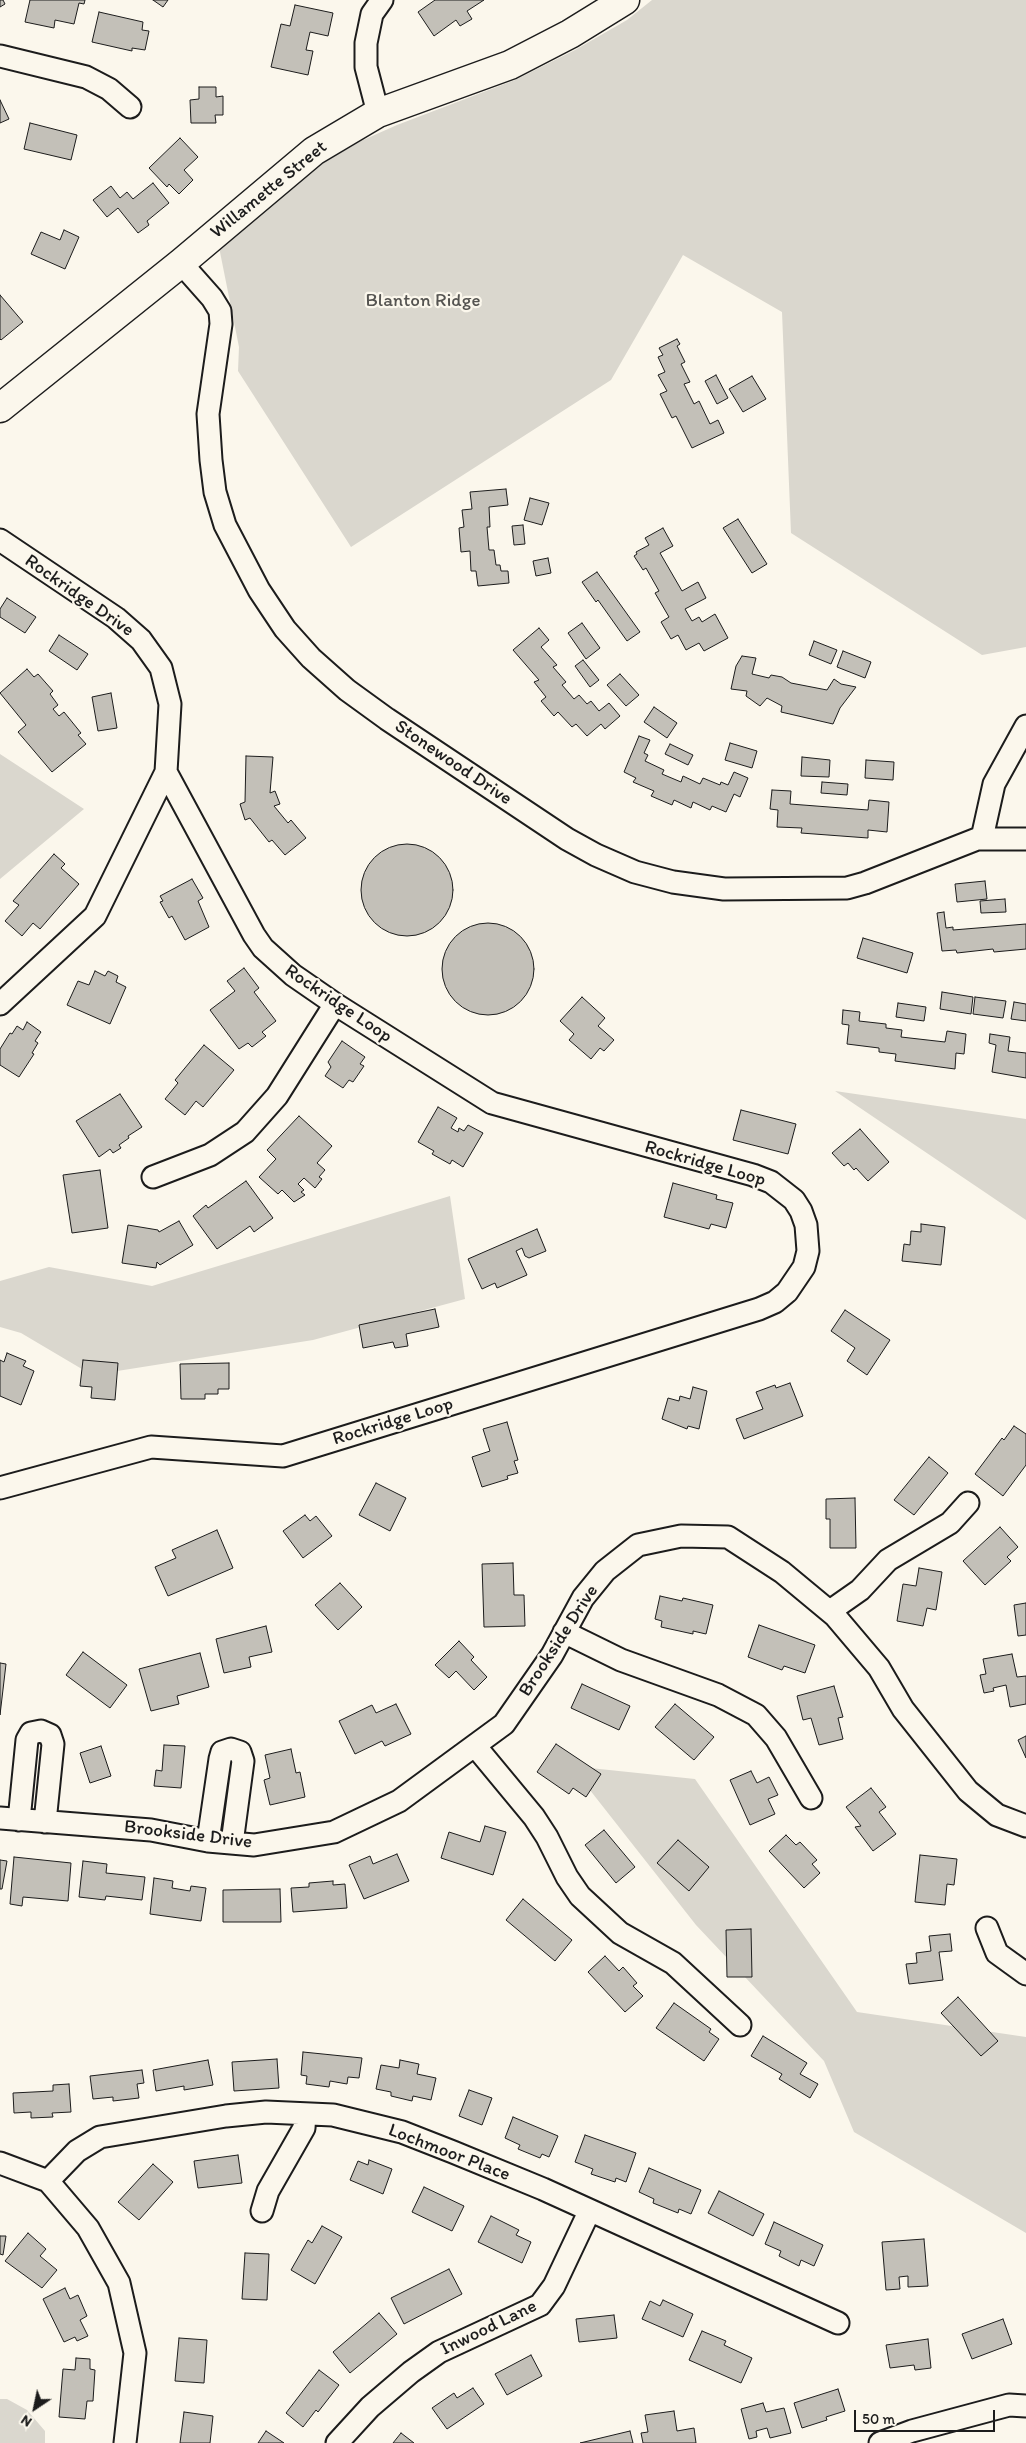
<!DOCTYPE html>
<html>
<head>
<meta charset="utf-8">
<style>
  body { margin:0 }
  #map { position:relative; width:1026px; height:2443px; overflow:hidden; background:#fbf7ec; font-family:Itim,sans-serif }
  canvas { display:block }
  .north { position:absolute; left:10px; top:2383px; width:50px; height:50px; -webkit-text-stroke:4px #fbf7ec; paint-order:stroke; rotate:214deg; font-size:14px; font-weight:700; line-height:20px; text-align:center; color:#1c1c1c }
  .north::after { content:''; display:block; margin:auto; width:18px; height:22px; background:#1c1c1c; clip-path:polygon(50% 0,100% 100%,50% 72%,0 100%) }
  .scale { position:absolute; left:854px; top:2410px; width:141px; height:22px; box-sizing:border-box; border:2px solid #1c1c1c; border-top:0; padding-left:6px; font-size:15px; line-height:18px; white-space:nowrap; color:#1c1c1c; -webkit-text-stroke:4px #fbf7ec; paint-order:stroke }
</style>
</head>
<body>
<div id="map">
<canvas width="1026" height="2443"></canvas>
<div class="north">N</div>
<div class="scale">50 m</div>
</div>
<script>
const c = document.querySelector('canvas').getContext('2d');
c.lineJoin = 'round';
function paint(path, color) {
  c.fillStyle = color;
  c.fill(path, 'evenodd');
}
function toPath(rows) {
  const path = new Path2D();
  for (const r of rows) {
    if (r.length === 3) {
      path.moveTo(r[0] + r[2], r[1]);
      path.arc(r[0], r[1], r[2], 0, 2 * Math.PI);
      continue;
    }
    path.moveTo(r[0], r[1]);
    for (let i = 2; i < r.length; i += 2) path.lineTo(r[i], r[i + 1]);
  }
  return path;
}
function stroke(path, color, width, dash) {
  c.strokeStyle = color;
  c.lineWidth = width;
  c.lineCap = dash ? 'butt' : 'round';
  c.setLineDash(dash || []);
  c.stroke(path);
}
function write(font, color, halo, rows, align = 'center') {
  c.font = font + ' Itim,sans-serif';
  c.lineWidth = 4.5;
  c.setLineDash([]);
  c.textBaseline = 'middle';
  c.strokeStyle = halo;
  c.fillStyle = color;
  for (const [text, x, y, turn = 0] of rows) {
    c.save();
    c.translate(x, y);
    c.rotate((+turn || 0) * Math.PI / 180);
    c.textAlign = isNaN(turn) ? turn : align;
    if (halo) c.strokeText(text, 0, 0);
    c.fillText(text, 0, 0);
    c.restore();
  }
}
const green = toPath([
  [652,0,1026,0,1026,647,982,655,791,533,782,312,683,255,611,380,351,547,238,371,239,347,219,247,326,161,361,141,397,125,515,80,575,50,627,20],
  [0,754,84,809,0,879],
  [835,1091,1026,1119,1026,1220],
  [450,1196,465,1299,313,1340,92,1375,21,1333,0,1327,0,1281,49,1267,152,1286],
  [571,1766,695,1779,857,2012,1026,2037,1026,2233,854,2132,824,2061,696,1925],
  [0,2399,7,2399,27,2410,45,2431,45,2443,0,2443]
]);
const building = toPath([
  [0,0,3,0,5,4,0,7,0,0],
  [30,0,85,0,84,4,79,3,74,24,55,20,54,28,25,22,30,0],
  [153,0,168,0,163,7,153,0],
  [435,0,484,0,467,11,472,19,460,26,456,20,434,36,418,12,435,0],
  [295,5,333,13,328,36,310,32,306,50,313,51,308,75,271,67,281,24,290,26,295,5],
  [99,12,143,22,142,30,149,31,145,50,132,48,132,51,92,42,99,12],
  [199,87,216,87,216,97,223,96,223,115,215,115,216,123,191,123,190,100,199,99,199,87],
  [0,100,9,119,0,123,0,100],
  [30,123,77,135,71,160,24,149,30,123],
  [180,138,198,157,184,170,193,180,179,194,169,184,167,187,149,168,180,138],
  [153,183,169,203,147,221,149,225,138,233,118,208,107,217,93,200,111,186,120,198,127,192,133,199,153,183],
  [64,230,79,237,65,269,31,254,41,232,60,240,64,230],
  [0,295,23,322,1,340,0,339,0,295],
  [677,339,680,344,677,346,685,362,681,364,690,382,684,384,694,404,699,401,710,424,718,420,724,433,692,448,676,416,672,418,660,394,667,391,658,375,665,372,658,357,663,355,659,348,677,339],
  [716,375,728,398,717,404,705,381,716,375],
  [752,376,766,399,743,412,729,389,752,376],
  [506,489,508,505,489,507,490,527,487,527,489,550,494,550,496,565,500,565,501,571,508,571,509,583,478,586,476,571,471,571,470,551,461,552,459,528,464,527,462,510,472,509,470,492,506,489],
  [530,498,549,503,542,525,524,520,530,498],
  [738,519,767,564,752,573,723,528,738,519],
  [523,525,525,544,514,545,512,526,523,525],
  [663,528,673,546,660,553,682,591,698,582,706,598,685,609,692,621,699,617,702,622,715,614,728,638,704,651,699,643,686,650,678,635,671,639,661,622,669,617,655,593,659,591,646,568,643,570,634,556,637,554,636,552,649,545,645,538,663,528],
  [548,558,551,573,536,576,533,561,548,558],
  [597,572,640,632,627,641,598,600,596,602,582,582,597,572],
  [7,598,36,617,25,633,0,617,0,609,7,598],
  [582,623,600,648,586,659,568,633,582,623],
  [539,628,549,640,541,647,557,665,553,667,566,682,562,685,574,699,579,695,587,704,591,701,599,711,609,703,620,716,605,729,601,724,587,736,576,724,572,727,558,712,554,716,541,701,546,697,534,682,539,680,513,650,539,628],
  [59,635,88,654,77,670,49,651,59,635],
  [814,641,837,650,831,664,809,655,814,641],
  [843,651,871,662,865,678,837,667,843,651],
  [742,656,756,658,752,674,769,678,771,675,782,677,791,683,827,690,834,679,841,684,856,687,840,708,833,724,781,712,782,706,767,698,760,706,746,696,747,691,731,689,736,666,742,656],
  [583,660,599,680,590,687,575,666,583,660],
  [27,669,34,677,38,674,53,691,50,694,58,705,53,709,59,716,64,712,81,733,78,735,86,744,52,772,18,732,26,725,0,693,27,669],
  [620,674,639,695,626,706,607,685,620,674],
  [111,693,117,728,98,731,92,697,111,693],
  [654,707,677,723,667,738,644,722,654,707],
  [639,736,650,740,644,753,648,755,645,761,664,770,662,774,681,782,683,776,700,784,703,778,720,785,721,782,728,785,734,772,748,778,740,797,734,794,726,812,712,806,710,810,693,802,691,808,674,800,672,805,651,796,654,791,633,782,636,778,624,772,639,736],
  [730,743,757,751,752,768,725,760,730,743],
  [670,744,693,755,688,765,665,754,670,744],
  [246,756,273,757,270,793,275,791,280,804,274,806,288,823,291,820,306,838,285,855,272,840,269,842,250,818,245,820,240,804,245,802,246,756],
  [802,757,830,760,829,777,801,776,802,757],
  [866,760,894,762,893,780,865,778,866,760],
  [822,782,848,784,847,795,821,793,822,782],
  [772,790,791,791,790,804,868,810,869,800,889,802,887,832,868,830,868,838,801,833,802,828,777,827,778,810,770,809,772,790],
  [407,890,46],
  [54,854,65,864,61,868,79,884,40,929,33,923,22,936,5,921,19,905,13,901,54,854],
  [192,879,203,898,198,901,209,927,185,940,172,916,169,918,160,902,163,901,160,896,192,879],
  [985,881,987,899,957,902,955,884,985,881],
  [1005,899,1006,912,981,913,980,901,1005,899],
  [944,912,946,928,953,927,953,930,1026,924,1026,949,994,952,993,949,957,953,956,950,942,951,937,913,944,912],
  [488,969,46],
  [863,938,913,953,907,973,857,958,863,938],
  [244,968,259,988,254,992,276,1021,262,1032,266,1036,252,1047,248,1043,239,1049,210,1010,235,991,227,981,244,968],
  [95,971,105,976,108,971,118,976,116,982,126,987,110,1024,67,1005,78,981,89,985,95,971],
  [942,992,973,997,971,1014,940,1009,942,992],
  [582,997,605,1018,598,1026,614,1040,604,1051,600,1048,591,1059,569,1040,574,1034,560,1021,582,997],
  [975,997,1006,1001,1003,1018,973,1014,975,997],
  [1014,1002,1026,1004,1026,1021,1011,1019,1014,1002],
  [898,1003,926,1007,924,1021,896,1017,898,1003],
  [843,1010,860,1012,859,1021,886,1024,886,1028,902,1030,901,1037,945,1042,947,1031,966,1034,964,1054,956,1053,955,1069,895,1061,896,1054,879,1052,879,1048,847,1044,849,1025,842,1024,843,1010],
  [27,1022,41,1032,35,1041,38,1043,32,1053,34,1054,19,1077,0,1065,0,1049,10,1033,12,1034,17,1026,23,1030,27,1022],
  [990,1034,1010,1037,1008,1051,1026,1053,1026,1078,992,1072,996,1045,989,1043,990,1034],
  [342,1041,365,1057,360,1064,364,1066,353,1082,349,1080,343,1088,325,1076,331,1067,328,1062,342,1041],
  [204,1045,234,1070,203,1107,196,1101,185,1115,165,1099,178,1083,175,1080,204,1045],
  [120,1094,142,1127,128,1136,129,1138,119,1145,121,1148,113,1153,110,1149,99,1157,76,1121,120,1094],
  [438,1107,457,1118,451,1128,458,1132,459,1128,464,1131,468,1125,483,1133,463,1167,452,1160,450,1164,432,1154,434,1151,418,1142,438,1107],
  [741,1110,796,1124,788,1154,733,1140,741,1110],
  [299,1116,332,1146,317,1163,325,1170,319,1177,322,1179,315,1188,304,1178,298,1184,304,1190,301,1192,305,1195,294,1202,282,1190,278,1194,259,1177,276,1159,267,1150,299,1116],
  [860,1129,889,1162,868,1181,856,1168,854,1170,848,1163,844,1166,832,1153,860,1129],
  [100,1170,108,1228,72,1233,63,1175,100,1170],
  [246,1181,273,1218,254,1232,250,1226,217,1249,193,1216,206,1205,208,1208,246,1181],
  [673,1183,717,1195,716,1199,733,1203,726,1228,711,1224,709,1229,664,1217,673,1183],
  [179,1221,193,1245,160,1265,157,1262,156,1268,122,1263,128,1225,158,1230,159,1232,179,1221],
  [921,1224,945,1227,941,1265,902,1261,904,1244,910,1245,911,1231,921,1232,921,1224],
  [537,1229,546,1251,529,1258,525,1256,522,1248,516,1251,527,1275,497,1288,495,1283,482,1289,468,1259,537,1229],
  [435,1309,439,1327,406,1334,408,1346,395,1348,393,1342,363,1348,359,1325,435,1309],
  [845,1310,890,1340,867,1375,847,1361,855,1348,831,1331,845,1310],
  [7,1353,26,1361,23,1366,34,1371,21,1405,0,1396,0,1360,4,1362,7,1353],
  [83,1360,118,1363,115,1400,91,1398,92,1387,80,1386,83,1360],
  [229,1363,229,1389,218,1389,218,1394,205,1394,205,1399,181,1399,180,1364,229,1363],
  [790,1383,803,1416,744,1439,736,1419,763,1409,756,1392,775,1385,776,1388,790,1383],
  [693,1387,707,1391,699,1429,688,1426,687,1429,662,1419,668,1398,679,1401,680,1396,690,1399,693,1387],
  [507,1422,518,1460,514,1461,518,1473,507,1476,508,1479,482,1487,472,1457,490,1451,483,1429,507,1422],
  [1014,1426,1026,1434,1026,1465,1003,1496,975,1474,1002,1438,1004,1440,1014,1426],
  [929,1457,948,1473,914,1515,894,1500,929,1457],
  [376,1483,406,1498,390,1531,359,1515,376,1483],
  [855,1498,856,1548,830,1548,830,1519,826,1519,826,1499,855,1498],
  [305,1515,310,1521,316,1516,332,1536,303,1558,283,1531,305,1515],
  [1000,1527,1018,1547,1007,1557,1011,1561,985,1585,963,1561,1000,1527],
  [217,1530,233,1568,168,1596,155,1567,176,1558,172,1550,217,1530],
  [513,1563,514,1595,524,1595,525,1626,484,1627,482,1564,513,1563],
  [919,1568,942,1572,936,1610,927,1608,923,1626,897,1621,903,1584,916,1586,919,1568],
  [340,1583,362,1607,338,1630,315,1605,340,1583],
  [660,1596,682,1601,683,1598,713,1605,706,1634,693,1631,693,1634,661,1627,662,1621,655,1619,660,1596],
  [1026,1603,1026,1635,1018,1636,1014,1605,1026,1603],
  [759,1625,815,1645,805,1673,784,1666,782,1670,748,1657,759,1625],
  [266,1626,272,1652,249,1657,251,1667,224,1673,216,1639,266,1626],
  [459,1641,474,1657,471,1660,487,1677,474,1690,456,1671,449,1678,435,1665,459,1641],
  [83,1652,127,1685,110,1708,66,1675,83,1652],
  [200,1653,209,1687,177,1696,179,1704,151,1711,139,1669,200,1653],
  [1012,1654,1017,1677,1026,1676,1026,1704,1010,1707,1006,1685,993,1688,994,1691,984,1693,980,1675,986,1674,983,1659,1012,1654],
  [0,1663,6,1664,0,1715,0,1663],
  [582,1684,630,1706,619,1730,571,1708,582,1684],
  [834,1686,843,1717,838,1718,843,1739,819,1745,811,1718,803,1720,797,1696,834,1686],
  [396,1704,411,1734,385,1746,382,1741,355,1754,339,1721,372,1705,376,1713,396,1704],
  [675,1704,714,1737,694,1760,655,1727,675,1704],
  [1026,1736,1026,1758,1018,1740,1026,1736],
  [556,1744,601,1774,586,1797,573,1788,569,1794,537,1772,556,1744],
  [164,1745,185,1746,181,1788,154,1786,156,1770,162,1771,164,1745],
  [101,1746,111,1776,90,1783,80,1753,101,1746],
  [291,1749,296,1773,300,1772,305,1797,270,1805,264,1780,270,1778,265,1755,291,1749],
  [751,1771,757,1783,769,1777,778,1795,768,1799,775,1814,750,1825,730,1780,751,1771],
  [871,1788,886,1807,879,1812,896,1834,873,1851,855,1827,861,1826,846,1807,871,1788],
  [485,1826,506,1832,493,1875,441,1858,449,1832,480,1842,485,1826],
  [604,1830,635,1867,616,1883,585,1845,604,1830],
  [786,1835,796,1845,800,1842,817,1860,812,1864,820,1873,804,1888,769,1851,786,1835],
  [678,1840,709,1867,689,1891,657,1863,678,1840],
  [397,1854,409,1881,364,1899,349,1865,370,1856,373,1864,397,1854],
  [920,1855,957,1859,954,1885,947,1884,945,1905,915,1902,920,1855],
  [14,1857,71,1863,68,1901,23,1897,22,1906,10,1904,14,1857],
  [0,1860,7,1861,2,1889,0,1889,0,1860],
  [83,1861,107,1864,106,1873,145,1877,142,1900,106,1896,105,1900,79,1897,83,1861],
  [154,1878,173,1881,172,1888,190,1891,191,1886,206,1888,201,1921,150,1914,154,1878],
  [333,1881,333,1885,345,1884,347,1908,293,1912,291,1888,309,1887,309,1883,333,1881],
  [280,1889,281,1922,223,1922,223,1890,280,1889],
  [523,1899,572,1940,555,1961,506,1920,523,1899],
  [751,1929,752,1977,727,1977,726,1930,751,1929],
  [950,1934,952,1951,939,1952,943,1980,909,1984,906,1964,917,1963,916,1953,931,1951,929,1936,950,1934],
  [605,1956,619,1971,623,1967,637,1983,633,1986,643,1996,625,2012,588,1972,605,1956],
  [958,1997,998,2041,981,2056,941,2013,958,1997],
  [674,2003,711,2029,709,2032,719,2039,704,2061,656,2028,674,2003],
  [763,2036,807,2063,800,2074,818,2084,810,2098,779,2079,782,2074,751,2056,763,2036],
  [303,2052,362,2058,359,2078,348,2077,347,2084,330,2081,329,2087,306,2084,307,2076,301,2075,303,2052],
  [277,2059,279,2088,234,2091,232,2062,277,2059],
  [208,2060,213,2085,184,2090,184,2086,156,2091,153,2070,208,2060],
  [400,2060,419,2064,417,2074,436,2078,431,2100,413,2096,412,2101,391,2096,391,2092,376,2089,381,2065,399,2068,400,2060],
  [142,2070,144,2083,137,2084,139,2098,113,2101,113,2097,93,2099,90,2076,142,2070],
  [69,2084,71,2112,52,2113,53,2117,31,2118,31,2112,14,2113,13,2093,53,2091,53,2085,69,2084],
  [469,2090,492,2098,482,2125,459,2116,469,2090],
  [513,2117,558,2136,549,2157,542,2154,540,2158,518,2149,520,2145,505,2138,513,2117],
  [585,2135,636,2153,626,2182,616,2178,615,2182,591,2174,593,2169,575,2162,585,2135],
  [238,2155,242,2183,198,2188,194,2161,238,2155],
  [369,2160,392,2169,383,2194,350,2180,358,2161,368,2165,369,2160],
  [153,2164,173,2182,139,2220,118,2202,153,2164],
  [649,2168,701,2190,691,2214,679,2209,678,2213,653,2203,654,2199,639,2192,649,2168],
  [424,2187,464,2206,452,2231,412,2212,424,2187],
  [719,2191,764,2214,753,2236,708,2213,719,2191],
  [491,2216,519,2230,516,2235,531,2242,522,2263,478,2242,491,2216],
  [774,2222,823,2245,814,2266,801,2260,799,2266,779,2256,781,2251,765,2244,774,2222],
  [322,2226,342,2237,315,2284,291,2270,308,2240,312,2243,322,2226],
  [28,2233,46,2249,40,2256,57,2270,42,2288,5,2261,28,2233],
  [0,2236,6,2236,3,2255,0,2254,0,2236],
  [924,2239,928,2286,908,2287,908,2276,899,2277,900,2289,886,2290,882,2242,924,2239],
  [245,2253,269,2254,267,2300,242,2299,245,2253],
  [449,2269,462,2294,404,2324,391,2298,449,2269],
  [65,2288,70,2299,78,2295,87,2316,80,2320,88,2336,77,2341,75,2337,64,2342,43,2299,65,2288],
  [663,2300,693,2314,683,2337,642,2319,650,2301,660,2306,663,2300],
  [379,2313,397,2334,350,2373,333,2352,379,2313],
  [614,2315,617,2338,579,2342,576,2319,614,2315],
  [1003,2319,1012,2344,972,2359,962,2334,1003,2319],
  [702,2331,726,2341,724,2345,752,2358,741,2383,689,2360,702,2331],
  [179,2338,207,2340,204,2383,175,2381,179,2338],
  [928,2339,931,2368,915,2370,914,2365,890,2368,886,2345,928,2339],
  [531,2355,542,2376,507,2395,495,2374,531,2355],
  [76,2358,90,2359,90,2369,95,2370,93,2401,87,2401,85,2419,59,2417,63,2369,75,2370,76,2358],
  [319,2370,339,2385,318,2412,316,2410,303,2427,286,2413,319,2370],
  [473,2388,484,2404,447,2429,432,2408,454,2393,457,2398,473,2388],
  [838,2389,845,2411,826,2417,827,2420,802,2428,794,2403,838,2389],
  [763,2403,766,2412,784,2408,791,2433,770,2438,767,2428,756,2431,757,2437,749,2439,741,2409,763,2403],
  [674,2411,677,2431,694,2428,696,2443,643,2443,641,2433,648,2432,645,2415,674,2411],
  [184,2412,213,2416,210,2443,180,2443,184,2412],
  [266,2431,284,2443,258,2443,266,2431],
  [630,2431,633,2443,580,2443,630,2431],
  [401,2433,414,2443,393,2443,401,2433]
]);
const minor = toPath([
  [0,56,86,77,109,89,130,107],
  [378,113,366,67,366,43,372,14,382,0],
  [181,263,212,298,220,311,221,324,208,414,211,460,215,492,225,525,259,590,285,629,311,658,347,690,387,719,567,839,596,855,635,872,673,882,724,889,847,888,865,883,977,839,1026,839],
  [0,540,116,618,141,640,161,668,170,704,166,772,95,916,0,1004],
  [982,838,994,784,1026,726],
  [153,1177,210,1155,245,1132,277,1096,335,1004],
  [0,1488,151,1447,283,1456,759,1309,775,1302,787,1292,804,1267,808,1251,806,1225,801,1211,794,1200,771,1182,753,1175,492,1103,335,1004,293,975,263,948,254,935,166,772],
  [830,1611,860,1590,888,1560,950,1523,968,1503],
  [564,1632,621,1660,718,1695,756,1715,776,1738,811,1798],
  [476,1747,534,1817,547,1837,567,1877,580,1896,620,1933,673,1963,740,2025],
  [0,1818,151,1830,208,1841,254,1845,334,1832,399,1801,504,1724,552,1655,583,1598,605,1571,638,1545,681,1536,728,1537,782,1572,835,1616,879,1668,903,1709,968,1791,997,1815,1026,1826],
  [19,1820,27,1740,31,1733,41,1731,50,1735,53,1744,45,1822],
  [208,1841,220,1759,222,1752,231,1749,240,1752,243,1761,232,1843],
  [987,1928,997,1953,1026,1974],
  [0,2163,48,2181,88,2228,119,2283,135,2353,125,2443],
  [48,2181,77,2151,100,2137,226,2116,266,2112,333,2115,402,2132,453,2152,543,2189,838,2323],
  [262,2211,268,2191,304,2128,305,2114],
  [337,2443,370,2407,411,2372,439,2352,540,2305,554,2286,589,2212],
  [880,2443,912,2431,1009,2405,1026,2406]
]);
const major = toPath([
  [0,408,181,263,314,151,378,113,510,65,570,34,625,0]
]);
const streetNames = [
  ["Willamette Street",269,190,-39],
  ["Rockridge Drive",79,596,35],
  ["Stonewood Drive",453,763,34],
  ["Rockridge Loop",338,1004,34],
  ["Rockridge Loop",705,1164,16],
  ["Rockridge Loop",393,1422,-17],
  ["Brookside Drive",559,1641,-57],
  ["Brookside Drive",188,1835,7],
  ["Lochmoor Place",449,2153,21],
  ["Inwood Lane",489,2328,-26]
];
const parkNames = [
  ["Blanton Ridge",423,301]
];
paint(green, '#dad7ce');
paint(building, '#c3c0b8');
stroke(building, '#1c1c1c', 1);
stroke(minor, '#1c1c1c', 25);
stroke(major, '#1c1c1c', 31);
stroke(minor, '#fbf7ec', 21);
stroke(major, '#fbf7ec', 28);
write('19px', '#1c1c1c', '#fbf7ec', streetNames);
write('19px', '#555451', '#fbf7ec', parkNames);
</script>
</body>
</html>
